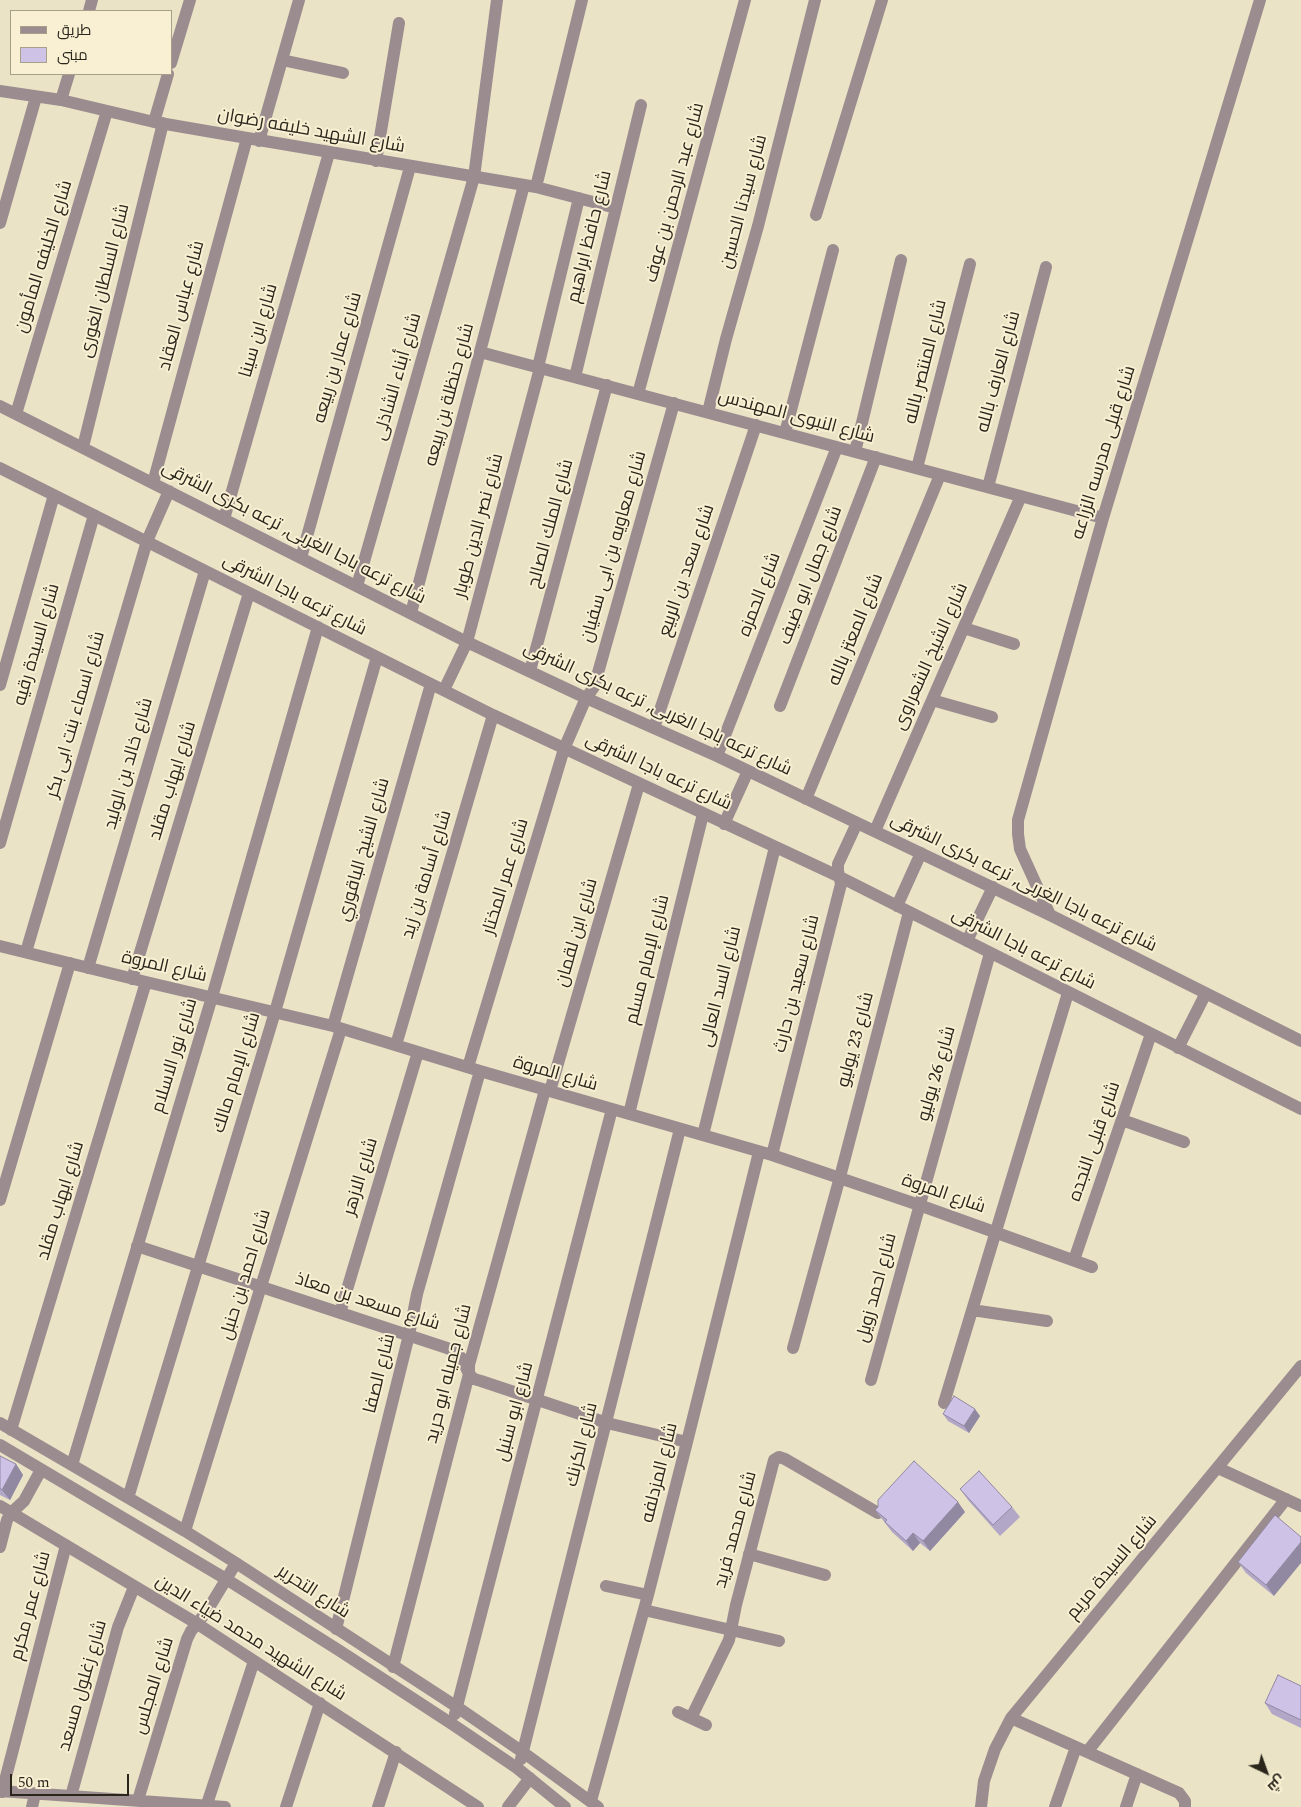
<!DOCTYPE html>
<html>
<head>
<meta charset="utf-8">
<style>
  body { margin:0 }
  #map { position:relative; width:1301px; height:1807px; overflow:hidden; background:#ebe3c6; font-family:Spectral,Cairo,serif }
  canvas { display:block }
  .legend { position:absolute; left:10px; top:10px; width:162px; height:65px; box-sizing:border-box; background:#f9f0d3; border:1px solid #a69f8a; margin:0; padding:6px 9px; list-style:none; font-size:15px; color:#2a261c }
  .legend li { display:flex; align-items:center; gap:10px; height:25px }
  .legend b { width:25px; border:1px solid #a69f8a }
  .north { position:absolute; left:1241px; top:1747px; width:50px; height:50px; -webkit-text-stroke:4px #f9f0d3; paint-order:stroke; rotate:138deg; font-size:14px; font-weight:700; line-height:20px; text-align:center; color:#2a261c }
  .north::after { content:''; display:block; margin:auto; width:18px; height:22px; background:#2a261c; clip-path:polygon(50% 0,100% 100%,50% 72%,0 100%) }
  .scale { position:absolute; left:10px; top:1774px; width:119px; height:22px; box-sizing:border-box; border:2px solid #2a261c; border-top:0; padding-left:6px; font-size:15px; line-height:18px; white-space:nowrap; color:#2a261c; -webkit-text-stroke:4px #f9f0d3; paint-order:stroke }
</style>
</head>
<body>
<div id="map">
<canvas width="1301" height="1807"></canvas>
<ul class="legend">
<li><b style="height:6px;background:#9b8d8f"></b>طريق</li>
<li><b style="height:14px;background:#cfc2e7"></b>مبنى</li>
</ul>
<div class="north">ش</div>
<div class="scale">50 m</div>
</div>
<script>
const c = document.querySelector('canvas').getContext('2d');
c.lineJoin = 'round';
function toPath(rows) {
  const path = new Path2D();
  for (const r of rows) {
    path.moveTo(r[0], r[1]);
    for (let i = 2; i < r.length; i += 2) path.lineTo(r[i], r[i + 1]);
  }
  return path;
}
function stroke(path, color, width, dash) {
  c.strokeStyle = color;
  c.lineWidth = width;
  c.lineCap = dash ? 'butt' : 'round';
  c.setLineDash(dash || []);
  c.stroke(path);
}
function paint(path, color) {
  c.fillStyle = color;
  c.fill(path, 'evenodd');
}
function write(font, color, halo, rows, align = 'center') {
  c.font = font + ' Spectral,Cairo,serif';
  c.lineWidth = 4;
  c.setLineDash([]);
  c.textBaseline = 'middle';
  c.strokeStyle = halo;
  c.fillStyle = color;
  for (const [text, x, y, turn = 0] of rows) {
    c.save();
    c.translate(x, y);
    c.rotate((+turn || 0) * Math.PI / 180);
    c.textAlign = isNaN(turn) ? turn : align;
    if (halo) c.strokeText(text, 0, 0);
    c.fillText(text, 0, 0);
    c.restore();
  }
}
const minor = toPath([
  [89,11,92,0],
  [282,60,343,73],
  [171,63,190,0],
  [0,91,61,100,154,122,247,138,536,187,616,208],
  [61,100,69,74],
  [154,122,168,74],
  [259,141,299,0],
  [376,161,399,23],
  [536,187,582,0],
  [816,215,882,0],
  [0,223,36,97],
  [480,352,1103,518],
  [538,367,579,198],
  [575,377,641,105],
  [638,394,745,0],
  [0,406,467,642,586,698,717,756,1050,915,1301,1041],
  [708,412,726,339,758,226,815,0],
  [16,414,107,111],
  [785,433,833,250],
  [83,447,163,123],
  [855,452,901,260],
  [0,468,493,715,840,877,1301,1109],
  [917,468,970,264],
  [153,483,247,138],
  [988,487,1046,267],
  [224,519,329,153],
  [301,558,410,167],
  [357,586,474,177,497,0],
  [411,613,524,185],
  [964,628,1014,644],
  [530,671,607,385],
  [0,685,54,495],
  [444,690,467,642,540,368],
  [932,700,992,717],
  [780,706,876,457],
  [654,728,756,425],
  [717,756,837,447],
  [806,799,940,475],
  [724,824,748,771],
  [875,831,1021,496],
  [0,843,94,515],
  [897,906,921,853],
  [1050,915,1020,849,1018,834,1018,820,1103,518,1260,0],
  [967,941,993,887],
  [0,946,146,982,333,1026,480,1071,772,1155,919,1205,1092,1267],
  [26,952,147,541,169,491],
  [88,968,205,571],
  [132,979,249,593],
  [333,1026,431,684],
  [396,1045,493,715],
  [1178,1048,1206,993],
  [468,1067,564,749,586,698,594,687,596,680,674,403],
  [550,1091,639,784],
  [629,1114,703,814],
  [1122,1120,1184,1142],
  [703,1135,775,847],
  [772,1155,841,884,838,871,838,864,857,823],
  [0,1200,70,963],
  [137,1246,447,1348,456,1352,462,1359,469,1374,474,1379,481,1381,607,1423,687,1442],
  [1074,1260,1151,1034],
  [972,1310,1047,1321],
  [340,1313,418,1052],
  [793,1348,840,1177,909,912],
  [871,1380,990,953],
  [944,1403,1068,993],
  [0,1423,185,1531,236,1563,457,1707,524,1753,598,1807],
  [11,1430,146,982],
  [0,1445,226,1579,340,1651,452,1724,517,1768,565,1807],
  [72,1465,212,997,318,627],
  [1218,1468,1301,1506],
  [128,1498,275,1012,377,657],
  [0,1506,196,1623,478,1807],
  [185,1531,341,1029],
  [0,1547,7,1520,11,1513,24,1501,41,1470],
  [749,1554,825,1575],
  [606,1586,648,1595],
  [644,1610,779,1641],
  [336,1629,409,1335,417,1294,480,1071],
  [393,1667,469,1374,469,1365,545,1090],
  [678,1712,706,1725],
  [455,1714,612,1109],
  [691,1718,729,1640,736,1605,774,1460,779,1457,785,1459,878,1513],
  [1011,1718,1179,1793,1185,1801,1185,1807],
  [1087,1752,1286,1499],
  [521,1759,680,1129],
  [0,1791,225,1807],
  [2,1792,66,1545],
  [71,1796,118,1627,134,1587],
  [138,1800,187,1639,191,1631,207,1611,236,1563],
  [591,1801,648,1595,687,1442,759,1152],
  [32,1807,35,1794],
  [206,1807,254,1661],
  [286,1807,320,1703],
  [378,1807,396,1752],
  [508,1807,530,1778],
  [981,1807,984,1781,995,1749,1011,1718,1301,1366],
  [1055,1807,1076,1747],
  [1126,1807,1137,1774]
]);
const wall = toPath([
  [943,1414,980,1416,969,1433,948,1421],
  [0,1456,16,1464,23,1475,10,1500,0,1495],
  [960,1489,1012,1507,1020,1517,1000,1536,968,1500],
  [875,1510,965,1512,930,1551,920,1543,913,1551,892,1532],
  [1275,1515,1274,1596,1246,1573,1238,1562],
  [1301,1686,1301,1728,1272,1714,1265,1703]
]);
const shadedWall = toPath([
  [975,1409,980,1416,969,1433,964,1426],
  [16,1464,23,1475,10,1500,2,1490],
  [958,1502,965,1512,930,1551,923,1541],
  [913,1533,920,1543,913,1551,906,1541],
  [1301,1542,1301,1563,1274,1596,1266,1585]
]);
const building = toPath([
  [954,1396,975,1409,964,1426,943,1414,954,1396],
  [0,1456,16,1464,2,1490,0,1488,0,1456],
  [914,1461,958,1502,923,1541,913,1533,906,1541,885,1522,887,1520,875,1510,878,1507,878,1500,914,1461],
  [979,1471,1012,1507,993,1525,960,1489,979,1471],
  [1275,1515,1301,1537,1301,1542,1266,1585,1238,1562,1275,1515],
  [1278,1675,1301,1686,1301,1720,1265,1703,1278,1675]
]);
const streetNames = [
  ["شارع الشهيد خليفه رضوان",311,132,10],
  ["شارع عبد الرحمن بن عوف",676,193,-75],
  ["شارع سيدنا الحسين",745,202,-75],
  ["شارع حافظ ابراهيم",591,237,-76],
  ["شارع الخليفه المأمون",45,257,-73],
  ["شارع السلطان الغورى",106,281,-76],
  ["شارع عباس العقاد",183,306,-75],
  ["شارع ابن سينا",260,331,-74],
  ["شارع عمار بن ربيعه",339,358,-74],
  ["شارع المنتصر بالله",927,362,-76],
  ["شارع العارف بالله",1000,372,-75],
  ["شارع أبناء الشاذلى",399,377,-74],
  ["شارع حنظلة بن ربيعه",451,395,-75],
  ["شارع النبوى المهندس",796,418,15],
  ["شارع قبلى مدرسه الزراعه",1105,453,-73],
  ["شارع الملك الصالح",552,524,-75],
  ["شارع نصر الدين طوبار",480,526,-75],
  ["شارع ترعه باجا الغربى, ترعه بكرى الشرقى",293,534,27],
  ["شارع معاويه بن ابى سفيان",615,547,-74],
  ["شارع سعد بن الربيع",688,571,-71],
  ["شارع جمال ابو ضيف",812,576,-69],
  ["شارع الحمزه",761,595,-69],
  ["شارع ترعه باجا الشرقى",294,596,27],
  ["شارع المعتز بالله",857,630,-68],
  ["شارع السيدة رقيه",38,645,-74],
  ["شارع الشيخ الشعراوى",932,657,-66],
  ["شارع ترعه باجا الغربى, ترعه بكرى الشرقى",657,710,25],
  ["شارع اسماء بنت ابى بكر",77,715,-74],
  ["شارع خالد بن الوليد",130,764,-74],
  ["شارع ترعه باجا الشرقى",658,773,25],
  ["شارع ايهاب مقلد",174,781,-73],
  ["شارع الشيخ الباقوري",365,850,-74],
  ["شارع أسامة بن زيد",428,875,-73],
  ["شارع عمر المختار",507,877,-73],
  ["شارع ترعه باجا الغربى, ترعه بكرى الشرقى",1023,884,26],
  ["شارع ابن لقمان",578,933,-74],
  ["شارع ترعه باجا الشرقى",1023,950,27],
  ["شارع الإمام مسلم",649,960,-76],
  ["شارع المروة",164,968,13],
  ["شارع سعيد بن حارث",798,984,-76],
  ["شارع السد العالى",722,987,-76],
  ["شارع 23 يوليو",857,1040,-75],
  ["شارع نور الاسلام",176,1056,-73],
  ["شارع الإمام مالك",238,1073,-73],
  ["شارع 26 يوليو",938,1074,-74],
  ["شارع المروة",555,1075,16],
  ["شارع قبلى النجده",1096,1142,-71],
  ["شارع الازهر",362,1177,-73],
  ["شارع المروة",943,1195,19],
  ["شارع ايهاب مقلد",62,1201,-73],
  ["شارع احمد بن حنبل",247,1275,-73],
  ["شارع احمد زويل",878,1288,-75],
  ["شارع مسعد بن معاذ",367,1303,18],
  ["شارع الصفا",381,1374,-76],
  ["شارع جميله ابو حريد",450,1374,-76],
  ["شارع ابو سنبل",516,1412,-75],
  ["شارع الكرنك",583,1445,-76],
  ["شارع المزدلفه",661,1473,-76],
  ["شارع محمد فريد",737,1530,-75],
  ["شارع السيدة مريم",1113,1568,-50],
  ["شارع التحرير",313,1593,33],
  ["شارع عمر مكرم",32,1606,-75],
  ["شارع الشهيد محمد ضياء الدين",250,1639,32],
  ["شارع زغلول مسعد",84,1686,-74],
  ["شارع المجلس",155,1686,-73]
];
stroke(minor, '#9b8d8f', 12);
paint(wall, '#b2a7c7');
paint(shadedWall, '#9188a2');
paint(building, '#cfc2e7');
stroke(building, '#9188a2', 1);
write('18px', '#2a261c', '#f9f0d3', streetNames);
</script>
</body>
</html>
